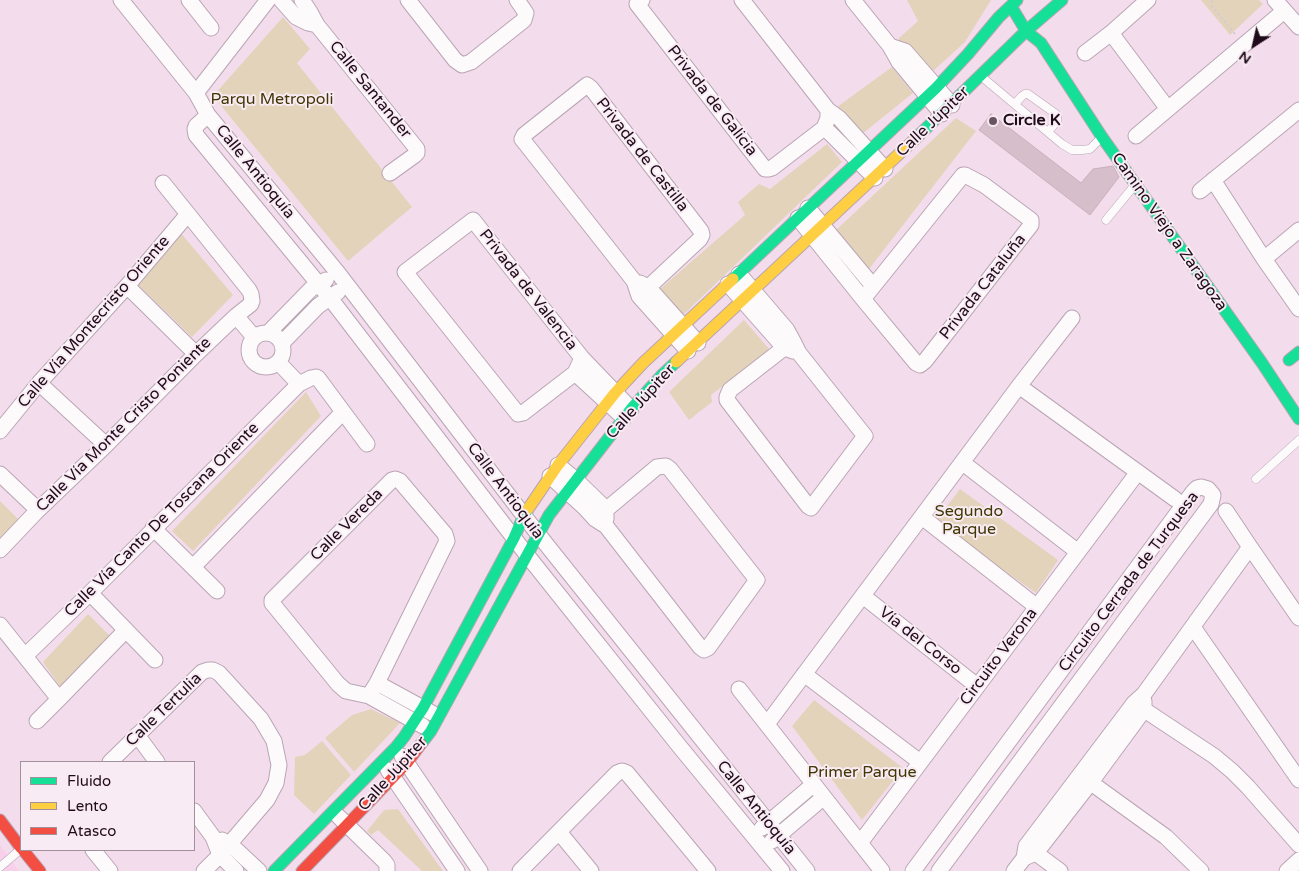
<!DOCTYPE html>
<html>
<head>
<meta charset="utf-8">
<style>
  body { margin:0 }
  #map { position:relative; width:1299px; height:871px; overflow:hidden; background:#f3ddec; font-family:"Varela Round",sans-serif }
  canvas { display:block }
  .legend { position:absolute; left:20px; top:761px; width:175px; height:90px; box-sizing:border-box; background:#f8ebf3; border:1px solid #a2919d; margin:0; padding:6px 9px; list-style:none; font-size:15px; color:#200b1b }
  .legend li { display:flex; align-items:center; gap:10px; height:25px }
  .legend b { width:25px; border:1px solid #a2919d }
  .north { position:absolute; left:1229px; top:20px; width:50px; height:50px; -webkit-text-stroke:4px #f8ebf3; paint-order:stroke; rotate:215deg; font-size:14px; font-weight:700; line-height:20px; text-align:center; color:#200b1b }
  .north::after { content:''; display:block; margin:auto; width:18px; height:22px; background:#200b1b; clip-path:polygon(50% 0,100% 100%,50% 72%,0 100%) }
</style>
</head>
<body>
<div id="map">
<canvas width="1299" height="871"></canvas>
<ul class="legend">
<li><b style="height:6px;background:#16e098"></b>Fluido</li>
<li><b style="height:6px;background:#ffcf43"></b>Lento</li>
<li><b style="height:6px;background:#f24e42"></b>Atasco</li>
</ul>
<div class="north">N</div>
</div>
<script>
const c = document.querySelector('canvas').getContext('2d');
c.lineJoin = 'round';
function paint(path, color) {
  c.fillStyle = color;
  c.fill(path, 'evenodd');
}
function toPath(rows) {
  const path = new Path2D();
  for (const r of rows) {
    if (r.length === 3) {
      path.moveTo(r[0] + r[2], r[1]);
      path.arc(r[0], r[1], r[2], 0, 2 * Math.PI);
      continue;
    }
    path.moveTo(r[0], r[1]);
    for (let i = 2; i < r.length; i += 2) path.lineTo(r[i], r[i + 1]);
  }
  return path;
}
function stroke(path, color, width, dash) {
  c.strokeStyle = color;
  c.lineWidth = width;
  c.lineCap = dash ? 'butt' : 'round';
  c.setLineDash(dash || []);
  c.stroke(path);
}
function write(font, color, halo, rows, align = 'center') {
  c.font = font + ' "Varela Round",sans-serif';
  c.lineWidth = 4;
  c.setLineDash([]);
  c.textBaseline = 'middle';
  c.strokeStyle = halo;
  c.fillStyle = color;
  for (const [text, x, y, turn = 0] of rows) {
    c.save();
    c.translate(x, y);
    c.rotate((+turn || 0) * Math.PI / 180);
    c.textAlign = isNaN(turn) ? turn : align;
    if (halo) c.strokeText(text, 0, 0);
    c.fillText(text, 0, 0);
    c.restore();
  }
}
const built = toPath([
  [0,845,19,871,0,871]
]);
const green = toPath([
  [907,0,991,0,965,42,932,72,898,39,918,21],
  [1201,0,1259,0,1263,4,1230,35],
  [283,17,310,49,297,63,412,207,348,261,213,96],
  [892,67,913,93,862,134,837,107],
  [956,118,976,131,869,269,836,230],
  [827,144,842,162,681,317,660,289,745,215,738,202,759,184,770,189],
  [180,232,233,295,192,337,138,285],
  [744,320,770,350,711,395,712,402,689,420,669,392],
  [306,392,321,416,193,551,172,531],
  [960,489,1058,560,1036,593,935,522],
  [0,501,20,521,0,541],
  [88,614,110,636,61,688,43,662],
  [814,700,903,768,862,820,792,726],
  [371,709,400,723,354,772,325,738,352,715],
  [322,741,351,775,314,814,294,795,295,757,305,755],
  [398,809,443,871,422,871,378,830,371,835,367,831,384,810]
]);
const building = toPath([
  [991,114,1081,183,1093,169,1113,166,1119,177,1090,215,979,130,991,114]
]);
const path = toPath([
  [1212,0,1212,6,1235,34]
]);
const lane = toPath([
  [982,77,1062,144,1072,150,1082,150,1090,149,1102,137],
  [1015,104,1022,96,1025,94,1028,94,1056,114,1057,117,1057,121,1048,132],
  [1106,220,1134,186],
  [1256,479,1299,440],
  [0,867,21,849]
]);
const street = toPath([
  [121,0,196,93,208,115,338,273,538,534,807,871],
  [189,0,211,28],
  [281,0,296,17,308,23,317,25],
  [302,0,310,12,317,25,417,149,417,153,415,155,390,173],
  [408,0,455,60,462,65,471,62,524,20,526,13,517,0],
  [642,0,637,4,765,169,769,169,772,168,824,128,828,118,828,110],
  [742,0,828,110,839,118,885,169],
  [853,0,890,46,899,62,942,114],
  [1275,0,1299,27],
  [1111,33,1168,109],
  [890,46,905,51,952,105],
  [1085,53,1111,33,1148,0],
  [196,93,268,0],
  [208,115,196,126,195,129,196,135,330,298,527,555,680,747,782,871],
  [824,128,830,133,875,178],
  [1136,136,1284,11],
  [1213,180,1264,259,1299,309],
  [1200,191,1299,110],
  [808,208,873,286],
  [798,218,863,299,916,363,920,365,925,361,1031,225,1031,220,984,185,965,175,963,175,863,299],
  [1264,259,1299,230],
  [739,274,787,330,793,341,799,353,865,436,811,508,808,506,727,400,727,397,730,390,793,341],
  [640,283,648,287,698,343],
  [728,284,780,343,785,348,793,351],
  [127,286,196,354],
  [639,296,700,239,702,235,701,231,591,88,587,85,524,135,522,139,634,281,639,296,688,351],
  [236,316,254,337],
  [268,333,311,289,326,280],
  [266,350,17],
  [282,343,318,306,338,292],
  [582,358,575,373,523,413,518,414,405,272,473,220,582,358,631,409],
  [278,362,299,384],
  [575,373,624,418],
  [39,383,106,445],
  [1019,386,1175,499],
  [0,431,39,383,127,286,188,214],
  [963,463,1078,552],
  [558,465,576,480,606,509,606,519],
  [0,474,38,510],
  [550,476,585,508,595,519,606,526,700,647,704,650,708,648,757,580,670,469,666,466,657,467,595,519],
  [1226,511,1250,547,1299,618],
  [922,517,1037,607],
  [153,528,217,591],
  [0,550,38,510,106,445,196,354,236,316,251,304,252,301,251,294,249,290,163,183],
  [193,567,343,412],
  [90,593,155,660],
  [863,596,977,686],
  [0,625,59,699],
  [1193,627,1299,780],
  [25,656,90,593,299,384,311,378,316,377,318,378,367,444],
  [804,674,920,762],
  [377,683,432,713],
  [739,689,882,871],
  [369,696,377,683,447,541,445,534,400,481,395,479,392,480,272,600,272,603,338,684,346,691,369,696,423,726],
  [1134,703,1214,756,1232,771,1248,787,1299,845],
  [37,721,59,699,126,630],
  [767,724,1019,386,1072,318],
  [137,735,157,762],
  [402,756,480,871],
  [110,762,202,672,208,670,213,670,219,673,261,719,274,741,279,765,276,783,267,800,220,855,204,871],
  [388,770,457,871],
  [1083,777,1166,837,1201,871],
  [194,811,213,837,220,855,236,871],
  [339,817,384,861,387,865,387,871],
  [762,828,814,784],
  [559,832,591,871],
  [222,840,230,844,259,871],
  [772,841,824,797],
  [860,843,1138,472],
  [1029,848,1060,871],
  [93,850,110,871],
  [1024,858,1036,853,1091,782,1144,710,1144,701],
  [520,871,617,773,622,771,627,773,708,871],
  [913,871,1193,492,1197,488,1201,487,1208,489,1213,495,1211,504,939,871],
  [1014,871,1024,858,1026,846,1134,703,1144,694,1250,547],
  [1287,871,1299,860]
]);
const fast = toPath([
  [1011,6,1026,31,1041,43,1102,137,1262,363,1299,419],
  [914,140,1026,31,1062,0],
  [733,279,936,88,968,54,999,17,1017,0],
  [1289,360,1299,352],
  [421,744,431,731,549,515,631,409,663,374,676,362],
  [274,871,396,747,404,737,423,708,514,538,524,515,528,509]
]);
const slow = toPath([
  [676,362,914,140],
  [528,509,558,465,615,393,643,363,733,279]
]);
const jam = toPath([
  [0,820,21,848],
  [23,850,40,871],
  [302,871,407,763,421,744]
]);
const markers = [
  [993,121,5,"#6a5464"]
];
const streetNames = [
  ["Calle Santander",370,90,51],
  ["Privada de Galicia",712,101,52],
  ["Calle Júpiter",933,122,-44],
  ["Privada de Castilla",642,155,52],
  ["Calle Antioquía",255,172,51],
  ["Camino Viejo a Zaragoza",1169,232,55],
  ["Privada Cataluña",983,287,-52],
  ["Privada de Valencia",528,290,52],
  ["Calle Vía Montecristo Oriente",94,322,-49],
  ["Calle Júpiter",641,402,-48],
  ["Calle Vía Monte Cristo Poniente",124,425,-45],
  ["Calle Antioquía",505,491,53],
  ["Calle Vía Canto De Toscana Oriente",162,520,-45],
  ["Calle Vereda",347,525,-45],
  ["Circuito Cerrada de Turquesa",1129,582,-53],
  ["Vía del Corso",920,641,38],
  ["Circuito Verona",999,657,-53],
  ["Calle Tertulia",164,710,-44],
  ["Calle Júpiter",393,774,-48],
  ["Calle Antioquía",756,808,51]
];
const parkNames = [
  ["Parqu Metropoli",272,100],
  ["Segundo",969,512],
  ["Parque",969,530],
  ["Primer Parque",862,773]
];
const poiNames = [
  ["Circle K",1003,121]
];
paint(built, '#f8d0eb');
paint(green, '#e3d3ba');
paint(building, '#d6bfca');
stroke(building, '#c8b0bb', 1);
stroke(lane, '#baa5b4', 9);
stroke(street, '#baa5b4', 17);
stroke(fast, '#baa5b4', 13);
stroke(slow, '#baa5b4', 13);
stroke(jam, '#baa5b4', 13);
stroke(path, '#d3ccd1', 2, [2.5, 2.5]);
stroke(lane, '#fdfafc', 8);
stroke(street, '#fdfafc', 15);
stroke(fast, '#16e098', 11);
stroke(slow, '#ffcf43', 11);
stroke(jam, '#f24e42', 11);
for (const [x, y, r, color] of markers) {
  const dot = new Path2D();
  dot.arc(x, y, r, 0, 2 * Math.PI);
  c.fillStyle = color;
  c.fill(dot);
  stroke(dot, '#f8ebf3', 2);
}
write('16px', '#200b1b', '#f8ebf3', streetNames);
write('16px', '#3f3601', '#f8ebf3', parkNames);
write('bold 16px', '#200b1b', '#f8ebf3', poiNames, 'left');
</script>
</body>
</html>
